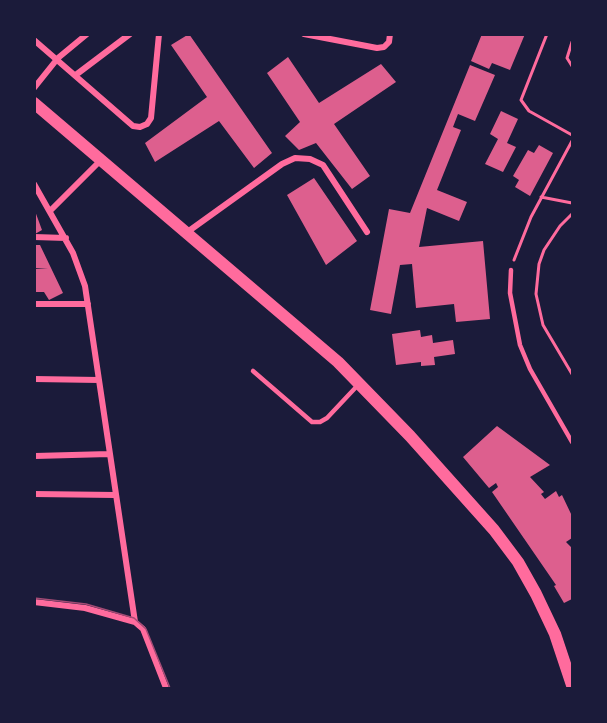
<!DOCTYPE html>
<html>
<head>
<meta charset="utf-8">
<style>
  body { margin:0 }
  #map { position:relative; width:607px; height:723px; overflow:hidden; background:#1b1b3a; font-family:"Fira Sans",sans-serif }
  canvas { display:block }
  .frame { position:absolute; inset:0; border:36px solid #1b1b3a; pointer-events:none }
</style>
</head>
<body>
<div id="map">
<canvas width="607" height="723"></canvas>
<div class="frame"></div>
</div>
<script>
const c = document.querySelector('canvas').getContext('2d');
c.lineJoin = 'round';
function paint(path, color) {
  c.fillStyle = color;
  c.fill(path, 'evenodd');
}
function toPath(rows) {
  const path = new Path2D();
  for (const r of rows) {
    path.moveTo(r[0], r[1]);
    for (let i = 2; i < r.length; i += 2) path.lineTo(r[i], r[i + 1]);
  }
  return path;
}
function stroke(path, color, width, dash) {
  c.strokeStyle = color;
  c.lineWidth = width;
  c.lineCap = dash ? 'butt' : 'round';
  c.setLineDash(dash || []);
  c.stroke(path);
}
const building = toPath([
  [189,34,272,153,254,168,219,121,155,162,145,143,207,97,171,45],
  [482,34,525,34,510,70,492,63,489,69,471,61],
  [288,57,319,103,381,64,396,82,334,124,370,176,352,189,316,143,299,150,285,136,300,122,267,73],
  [470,65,495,75,475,121,458,114,453,127,461,130,437,190,467,202,459,221,427,208,419,247,483,241,490,319,456,322,454,304,416,308,412,264,400,265,391,314,370,310,389,209,410,213],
  [501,111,518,119,507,143,516,147,503,172,485,164,498,139,490,134],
  [539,145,553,153,530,196,515,187,519,180,513,176,528,150,534,153],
  [314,178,357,241,326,265,287,195],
  [35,211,42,230,35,234],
  [34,245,40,245,63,293,49,300,44,292,34,292,34,269,48,269,34,268],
  [420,330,421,337,432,335,433,343,453,340,455,354,434,357,435,365,421,366,421,362,396,365,392,334],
  [497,426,550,465,530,477,544,492,541,494,545,499,556,491,559,497,562,495,572,516,572,538,566,542,572,548,572,599,564,603,554,586,556,585,492,492,498,487,496,483,489,488,463,457]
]);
const path = toPath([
  [547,34,521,100,529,111,572,135],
  [572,42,567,58,572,66],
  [541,197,572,203],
  [572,214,560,226,544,250,539,264,536,294,543,325,572,374],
  [514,260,531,217,572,141]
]);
const service = toPath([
  [511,270,510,293,520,345,530,369,572,442],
  [253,371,312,422,320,422,327,418,358,385]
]);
const minor = toPath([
  [304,34,377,48,384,47,389,42,390,34],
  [34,40,133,126,140,127,147,124,151,118,159,34],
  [77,74,130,34],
  [34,88,58,58,87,34],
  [34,184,73,253,85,286,135,622],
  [51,210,101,160],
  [186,233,282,164,295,158,310,159,323,165,367,232],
  [34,237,66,238],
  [34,304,88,304],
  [34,379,99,380],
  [35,456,109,454],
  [34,494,115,495],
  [34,602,85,608,135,622,143,629,166,688]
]);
const secondary = toPath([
  [34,103,338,362,410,436,494,530,518,562,536,594,555,634,572,685]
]);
const tram = toPath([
  [34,598,86,604,134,618,146,629,170,688]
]);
paint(building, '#dd5f8e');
stroke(path, '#ff6b9d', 3);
stroke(service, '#ff6b9d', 4.5);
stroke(minor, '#ff6b9d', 6);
stroke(secondary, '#ff6b9d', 12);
stroke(tram, '#a44b75', 1.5);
</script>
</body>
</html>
